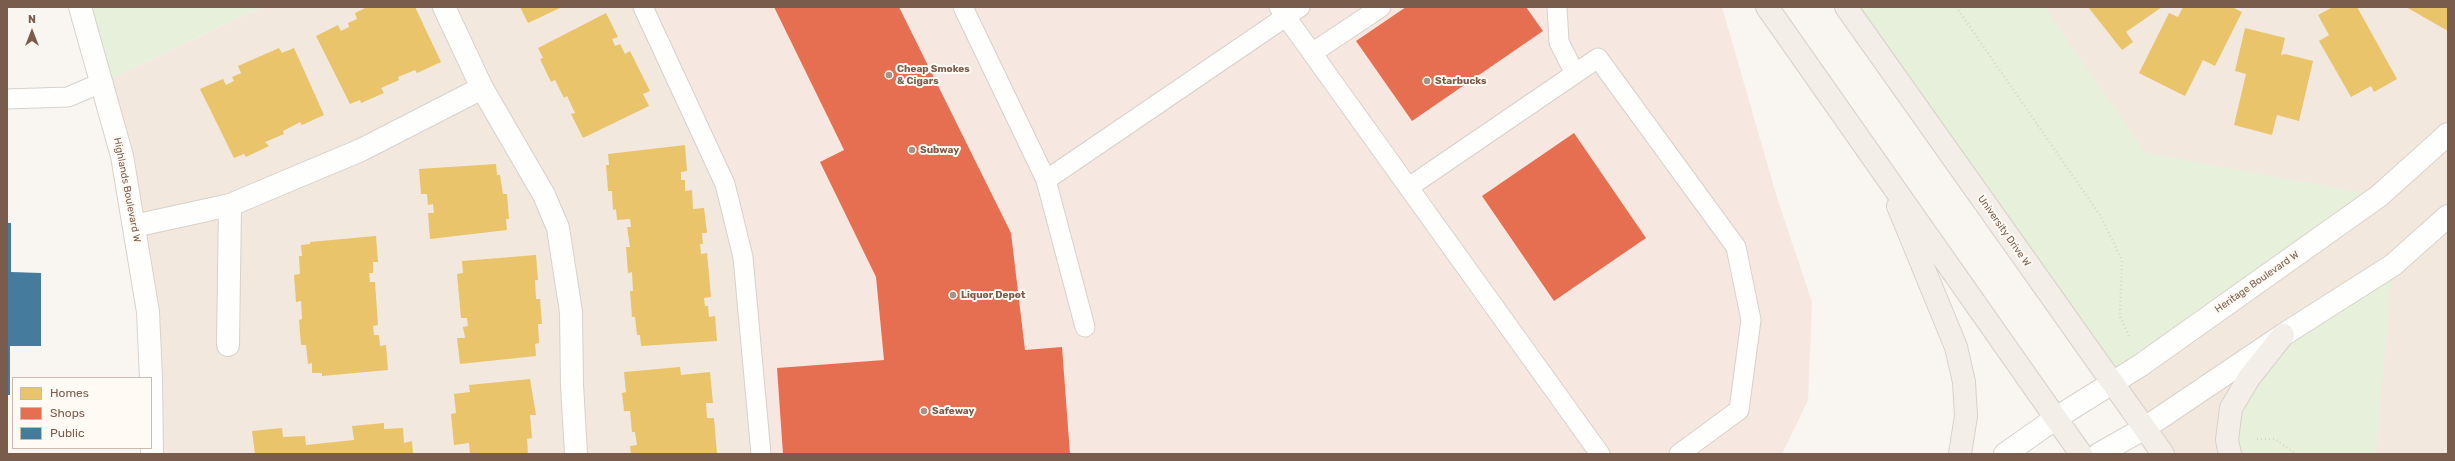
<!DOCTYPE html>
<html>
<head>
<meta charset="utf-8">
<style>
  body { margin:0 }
  #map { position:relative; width:2455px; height:461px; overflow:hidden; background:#f9f5f0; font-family:Rubik,sans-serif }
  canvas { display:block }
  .frame { position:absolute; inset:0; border:8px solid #7a5c4d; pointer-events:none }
  .legend { position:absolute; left:12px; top:377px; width:140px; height:72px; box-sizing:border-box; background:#fffaf3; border:1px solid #cabbb1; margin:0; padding:5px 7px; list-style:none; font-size:12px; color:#7a5c4d }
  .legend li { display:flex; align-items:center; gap:8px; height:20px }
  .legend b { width:20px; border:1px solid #cabbb1 }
  .north { position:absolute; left:12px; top:12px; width:40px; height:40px; -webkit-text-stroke:3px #fffaf3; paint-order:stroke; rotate:0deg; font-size:11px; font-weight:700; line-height:16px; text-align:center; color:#7a5c4d }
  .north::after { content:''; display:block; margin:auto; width:14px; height:18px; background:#7a5c4d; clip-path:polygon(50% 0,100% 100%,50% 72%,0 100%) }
</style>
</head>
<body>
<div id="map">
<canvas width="2455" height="461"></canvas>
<div class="frame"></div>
<ul class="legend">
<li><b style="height:11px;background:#e9c46a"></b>Homes</li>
<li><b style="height:11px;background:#e76f51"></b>Shops</li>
<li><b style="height:11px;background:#457b9d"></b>Public</li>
</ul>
<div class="north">N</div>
</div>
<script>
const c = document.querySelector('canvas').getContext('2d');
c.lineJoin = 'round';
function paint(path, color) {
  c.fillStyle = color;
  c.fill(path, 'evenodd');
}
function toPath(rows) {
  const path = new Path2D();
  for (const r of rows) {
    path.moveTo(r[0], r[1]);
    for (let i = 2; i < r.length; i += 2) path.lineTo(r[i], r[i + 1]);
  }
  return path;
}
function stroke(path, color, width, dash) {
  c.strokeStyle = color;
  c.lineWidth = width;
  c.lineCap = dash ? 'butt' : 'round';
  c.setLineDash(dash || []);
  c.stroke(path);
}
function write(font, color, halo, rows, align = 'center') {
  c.font = font + ' Rubik,sans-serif';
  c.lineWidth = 4;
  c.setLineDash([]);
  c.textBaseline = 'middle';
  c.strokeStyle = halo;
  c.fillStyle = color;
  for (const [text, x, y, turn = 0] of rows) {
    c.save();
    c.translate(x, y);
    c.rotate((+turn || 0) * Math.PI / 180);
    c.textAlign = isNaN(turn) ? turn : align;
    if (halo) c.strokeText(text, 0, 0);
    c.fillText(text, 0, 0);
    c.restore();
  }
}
const residential = toPath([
  [262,7,643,7,725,184,761,454,152,454,153,412,103,82],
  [1847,7,2448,7,2448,454,2166,454]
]);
const commercial = toPath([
  [643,7,1722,7,1778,201,1812,302,1808,400,1782,454,763,454,725,185]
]);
const green = toPath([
  [80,7,262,7,103,82],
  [1847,7,2045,7,2146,153,2379,196,2117,382],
  [2393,265,2376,454,2230,454,2231,408,2283,335]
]);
const homes = toPath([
  [367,7,415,7,441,62,417,73,415,70,398,77,399,80,381,88,384,93,361,103,360,100,350,104,316,36,338,25,341,31,349,27,348,23,357,19,355,13],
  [520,7,562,7,528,23],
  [2088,7,2162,7,2126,32,2133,42,2122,50],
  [2183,7,2232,7,2242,12,2215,66,2203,60,2185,96,2139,73,2169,13,2178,17],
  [2333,7,2357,7,2397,79,2374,92,2371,86,2351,97,2319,41,2329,35,2318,15],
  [2406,7,2448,7,2448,31],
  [606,13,618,37,612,39,615,46,620,44,625,54,630,51,650,91,643,94,649,106,583,138,571,114,575,113,567,96,564,98,555,80,551,82,540,59,543,58,538,48],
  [2245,28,2285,38,2281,55,2285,54,2313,61,2299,121,2277,115,2272,135,2234,125,2246,74,2235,71],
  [279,48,282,53,294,48,324,115,302,125,300,122,283,131,284,134,265,142,269,146,246,157,244,154,234,158,200,89,223,79,226,85,234,81,232,77,241,73,238,66],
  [685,145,687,171,681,172,681,180,685,180,685,191,692,190,693,209,704,208,707,233,702,233,703,244,700,244,701,254,707,253,711,297,704,298,705,306,708,306,709,317,715,316,717,341,641,346,640,335,637,335,635,317,632,317,630,291,633,291,632,272,628,273,626,247,630,247,627,227,631,227,630,219,617,220,616,209,613,210,612,191,608,191,606,165,609,165,608,154],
  [496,164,497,175,500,175,503,194,507,194,509,219,506,219,507,230,430,239,428,213,434,213,433,204,428,205,427,194,421,194,419,169],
  [376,236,378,262,373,262,373,273,369,273,370,282,375,282,378,325,373,326,374,335,379,335,380,346,386,345,388,370,322,376,322,373,312,373,312,363,308,364,306,345,301,345,299,320,302,319,301,301,296,302,294,275,300,274,299,256,302,256,301,245,310,244,310,242],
  [536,255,538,280,535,280,536,299,540,299,542,324,538,324,539,343,535,344,536,356,460,364,457,338,465,338,463,327,468,326,467,318,461,318,457,274,463,273,462,261],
  [680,367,681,375,710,372,713,403,706,403,707,418,714,418,717,454,631,454,630,446,637,445,635,432,632,432,630,411,624,411,622,393,626,392,624,372],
  [530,379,536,415,530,415,532,438,527,439,528,454,470,454,469,443,454,445,451,414,456,413,454,394,470,392,469,385],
  [384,423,384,429,403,428,404,443,412,441,413,454,255,454,252,431,282,428,283,437,305,436,306,445,354,440,352,426]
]);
const shops = toPath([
  [774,7,899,7,1011,233,1025,350,1062,347,1070,454,783,454,777,368,884,360,876,277,820,162,844,150],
  [1406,7,1526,7,1543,31,1412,121,1356,41],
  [1574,133,1646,238,1554,301,1482,196]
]);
const public = toPath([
  [7,223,11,223,11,272,41,273,41,346,10,346,10,395,7,395]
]);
const path = toPath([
  [1956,7,2100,215,2122,260,2120,316,2129,337],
  [2257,439,2275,439,2296,454]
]);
const lane = toPath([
  [643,7,725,184,743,257,761,454],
  [963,7,1046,180,1085,327],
  [1279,7,1600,454],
  [1557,7,1559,42,1575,74],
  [1312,53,1381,7],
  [7,99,68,97,103,82],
  [1046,180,1300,7],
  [1409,187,1598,58,1736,247,1751,320,1739,410,1679,454]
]);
const street = toPath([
  [444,7,482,88,544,195,558,228,571,312,572,385,576,454],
  [134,226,230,205,361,150,482,88],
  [228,345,230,205]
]);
const secondary = toPath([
  [80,7,122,156,148,312,151,378],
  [151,380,152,454],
  [2005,454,2056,418,2141,365,2379,196,2448,134],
  [2099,454,2145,428,2283,335,2393,265,2448,216]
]);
const primary = toPath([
  [1767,7,2081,454],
  [1846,7,2163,454],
  [1898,206,1956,347,1964,382,1966,416,1960,454],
  [2230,454,2227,440,2231,408,2249,378,2283,335]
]);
const markers = [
  [889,75,4,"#a69286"],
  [1427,81,4,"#a69286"],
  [912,150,4,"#a69286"],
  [953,295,4,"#a69286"],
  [924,411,4,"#a69286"]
];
const poiNames = [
  ["Cheap Smokes",897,69],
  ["& Cigars",897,81],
  ["Starbucks",1435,81],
  ["Subway",920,150],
  ["Liquor Depot",961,295],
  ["Safeway",932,411]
];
const streetNames = [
  ["Highlands Boulevard W",127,190,79],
  ["University Drive W",2004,231,55],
  ["Heritage Boulevard W",2257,282,-35]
];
paint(residential, '#f2e8de');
paint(commercial, '#f6e8e1');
paint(green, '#e7f0db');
paint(homes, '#e9c46a');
paint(shops, '#e76f51');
paint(public, '#457b9d');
stroke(lane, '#d7d1cb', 21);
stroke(street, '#d7d1cb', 24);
stroke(secondary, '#d9d2cb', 24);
stroke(primary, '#dad1cc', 24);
stroke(path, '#dcd5d0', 2.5, [1, 3]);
stroke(lane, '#fefefd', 19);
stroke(street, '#fefefd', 22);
stroke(secondary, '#fefefd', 22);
stroke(primary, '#f3eee8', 22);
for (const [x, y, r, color] of markers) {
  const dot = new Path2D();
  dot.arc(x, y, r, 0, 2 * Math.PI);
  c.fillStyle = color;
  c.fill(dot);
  stroke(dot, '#fffaf3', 1.5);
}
write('bold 10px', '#7a5c4d', '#fffaf3', poiNames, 'left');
write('10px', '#7a5c4d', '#fffaf3', streetNames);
</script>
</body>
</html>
